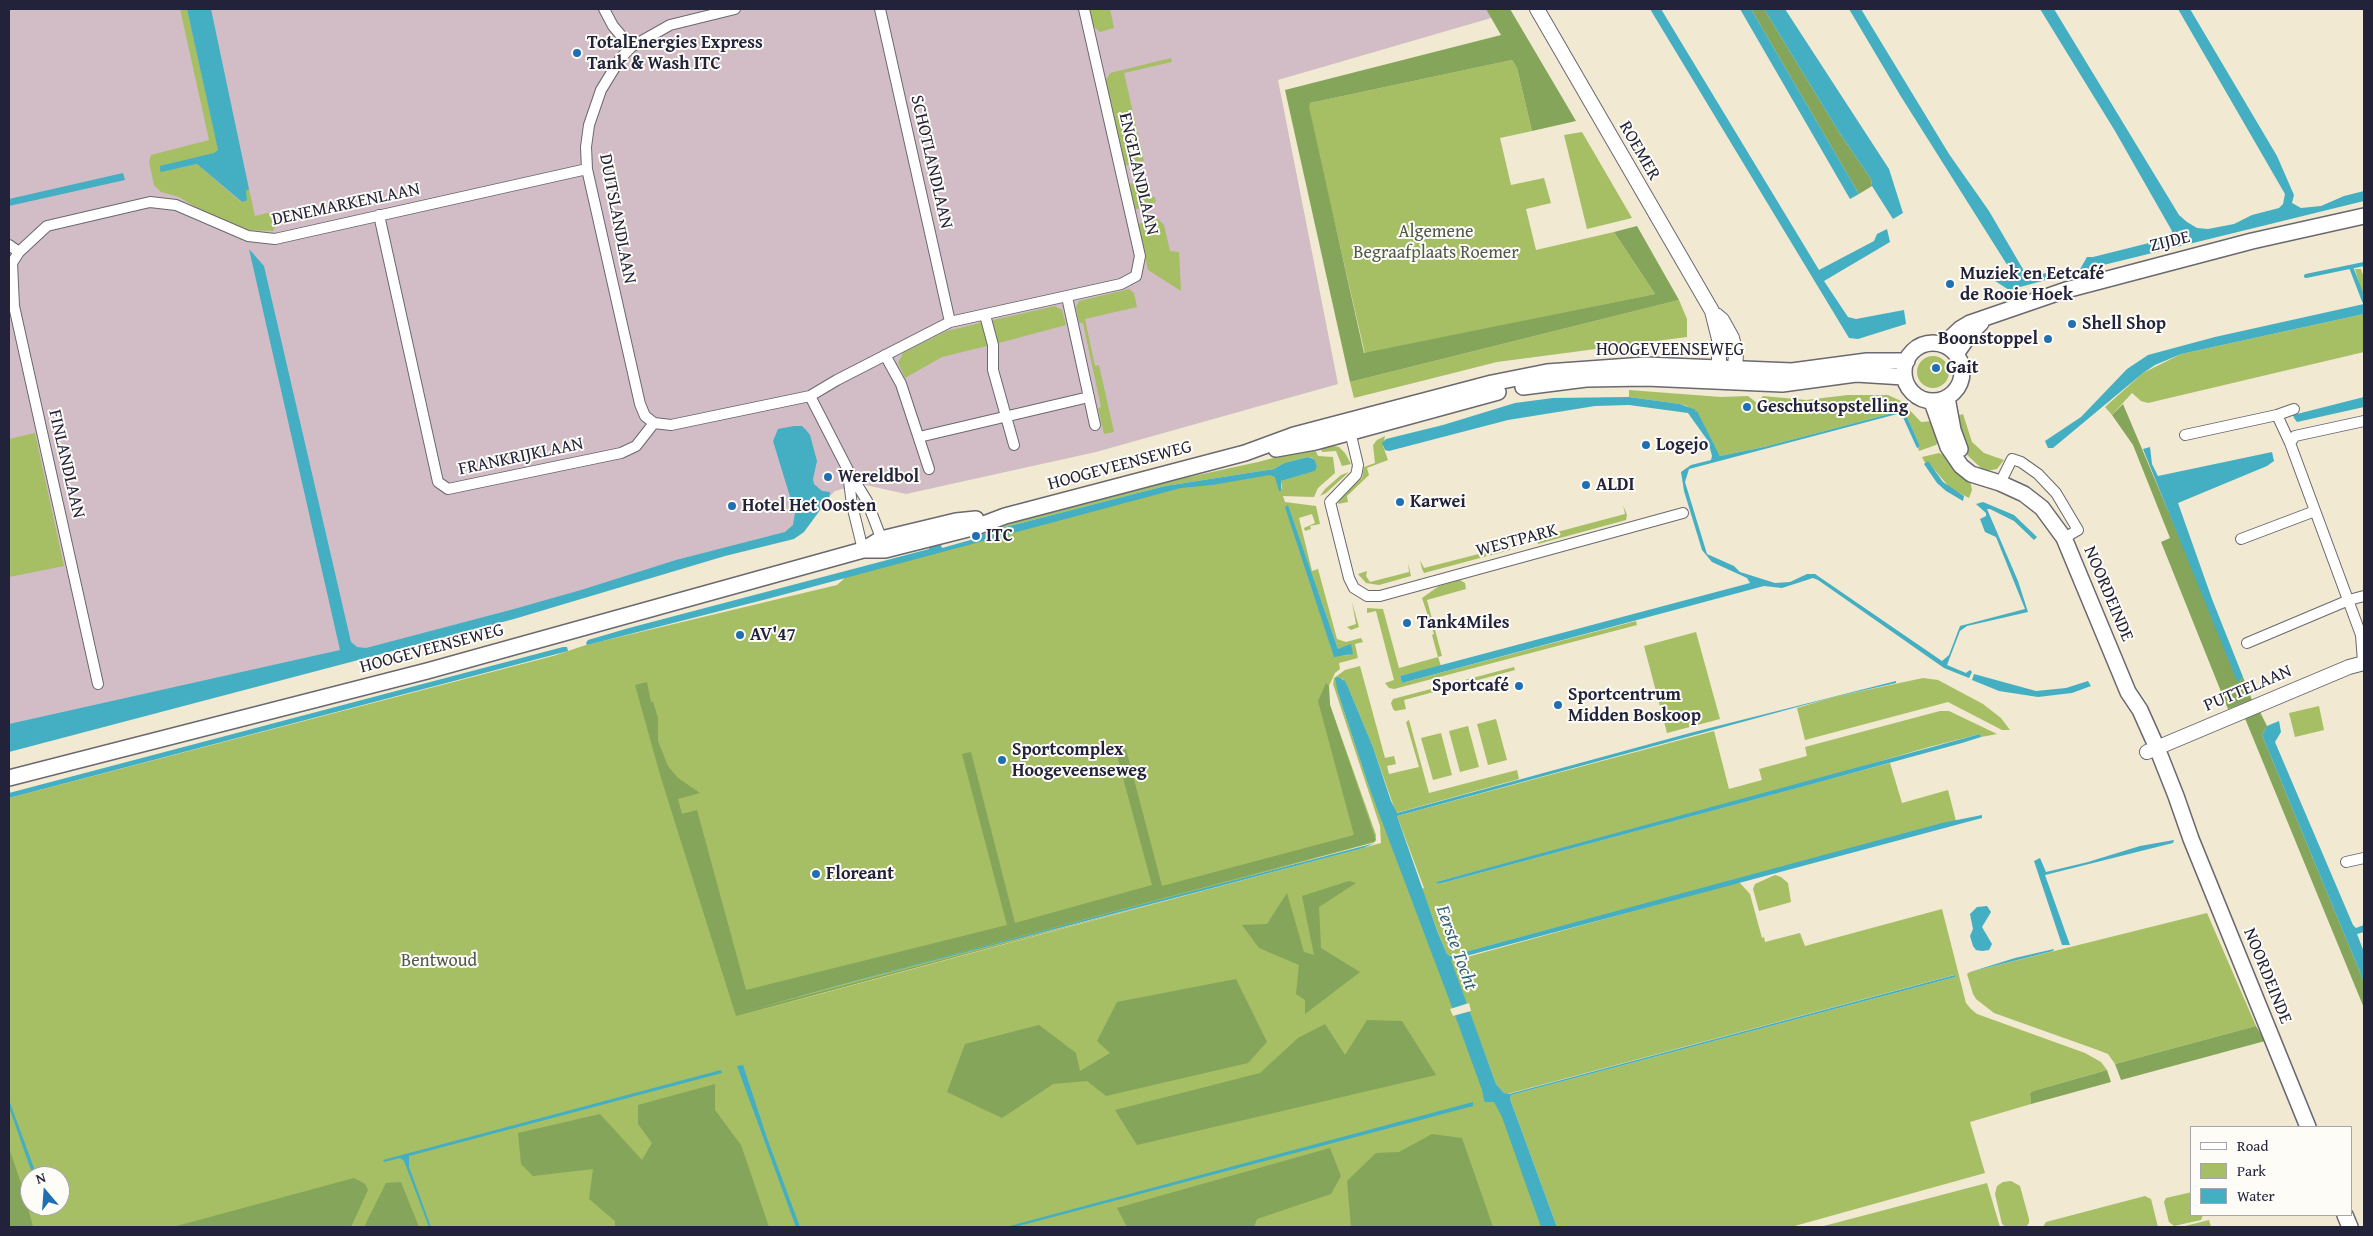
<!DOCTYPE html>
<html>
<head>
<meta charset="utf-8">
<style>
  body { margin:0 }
  #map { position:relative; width:2373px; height:1236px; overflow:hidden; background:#f1e9d1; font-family:"Gentium Book Plus",serif }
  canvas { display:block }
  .frame { position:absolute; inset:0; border:10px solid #22223b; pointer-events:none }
  .legend { position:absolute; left:2190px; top:1126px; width:162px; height:90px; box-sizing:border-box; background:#fdfcf7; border:1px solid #a5a5ac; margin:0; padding:6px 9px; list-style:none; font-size:15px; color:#22223b }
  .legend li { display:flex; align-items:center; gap:10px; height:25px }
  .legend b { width:25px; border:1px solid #a5a5ac }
  .north { position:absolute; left:20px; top:1166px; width:50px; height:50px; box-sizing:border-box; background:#fdfcf7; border:1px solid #a5a5ac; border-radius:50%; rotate:342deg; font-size:14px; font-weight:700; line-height:20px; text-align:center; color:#22223b }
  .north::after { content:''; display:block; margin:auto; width:18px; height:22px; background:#1f6fb2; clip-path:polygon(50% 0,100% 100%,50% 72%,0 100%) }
</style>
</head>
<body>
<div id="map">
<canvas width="2373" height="1236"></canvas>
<div class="frame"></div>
<ul class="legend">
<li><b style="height:6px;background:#fff"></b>Road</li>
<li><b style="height:14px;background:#a6be64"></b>Park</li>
<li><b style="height:14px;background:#44aec3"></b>Water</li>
</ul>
<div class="north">N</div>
</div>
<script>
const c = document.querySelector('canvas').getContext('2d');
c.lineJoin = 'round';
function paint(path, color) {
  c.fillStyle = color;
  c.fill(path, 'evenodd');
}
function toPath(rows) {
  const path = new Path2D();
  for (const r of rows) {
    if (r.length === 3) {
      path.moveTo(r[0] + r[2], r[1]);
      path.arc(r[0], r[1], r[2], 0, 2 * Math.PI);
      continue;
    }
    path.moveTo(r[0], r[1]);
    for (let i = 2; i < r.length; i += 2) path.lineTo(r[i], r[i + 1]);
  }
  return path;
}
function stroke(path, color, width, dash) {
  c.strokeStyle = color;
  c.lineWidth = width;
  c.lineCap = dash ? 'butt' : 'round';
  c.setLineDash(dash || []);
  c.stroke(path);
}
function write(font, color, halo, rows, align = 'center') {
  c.font = font + ' "Gentium Book Plus",serif';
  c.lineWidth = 4;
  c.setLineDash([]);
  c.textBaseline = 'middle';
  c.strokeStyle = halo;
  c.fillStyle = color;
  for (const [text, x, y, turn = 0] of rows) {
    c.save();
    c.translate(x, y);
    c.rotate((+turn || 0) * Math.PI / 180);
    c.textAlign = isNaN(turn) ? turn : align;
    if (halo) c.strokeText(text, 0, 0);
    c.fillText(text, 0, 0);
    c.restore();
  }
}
const industrial = toPath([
  [9,9,1494,9,1498,16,1278,80,1338,384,1096,452,906,494,861,484,835,491,792,534,9,749]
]);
const green = toPath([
  [180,9,187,9,218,149,217,152,175,169,197,164,241,202,246,190,249,189,255,216,272,212,275,227,273,231,248,230,230,225,213,218,179,197,161,192,154,185,149,162,151,155,209,140],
  [1090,9,1110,9,1114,28,1100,32,1093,26],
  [1171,58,1172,62,1124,73,1144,161,1125,166,1106,80,1110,73],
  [1512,60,1517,68,1532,131,1500,138,1511,185,1544,178,1551,203,1526,209,1536,250,1614,232,1655,294,1365,354,1308,107,1310,103],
  [1582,132,1632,218,1587,229,1564,135],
  [1148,180,1152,197,1155,197,1156,202,1137,209,1134,208,1129,184],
  [1158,219,1164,225,1170,251,1179,252,1181,291,1148,270,1138,226,1140,223],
  [2355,269,2361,269,2364,278,2364,302],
  [1129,289,1134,293,1137,307,1085,319,1095,366,1099,365,1114,432,1104,434,1098,408,1101,407,1083,323,1079,323,1076,307,1079,301],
  [1679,300,1687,319,1687,337,1497,362,1354,398,1350,382],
  [1055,306,1062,310,1066,325,995,344,989,321],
  [2364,314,2364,352,2148,403,2141,401,2132,393,2112,415,2105,407,2143,373,2181,354],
  [984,322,989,340,987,346,942,357,905,378,898,363,903,353,947,331],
  [1933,372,16],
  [1629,390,1721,397,1748,396,1757,403,1763,396,1806,400,1848,395,1888,395,1901,401,1921,422,1935,421,1938,442,1936,445,1919,451,1918,447,1920,446,1904,410,1764,447,1720,456,1697,412,1693,413,1687,406,1680,404,1629,397],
  [1963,414,1972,442,1984,453,2004,460,1997,469,1987,471,1981,468,1965,453,1954,417],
  [35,433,64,566,9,577,9,439],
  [1385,436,1383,446,1388,460,1367,468,1369,475,1347,496,1348,502,1338,504,1341,497,1362,478,1364,467,1375,463,1373,445,1377,440],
  [1319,443,1339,447,1345,453,1351,464,1342,466,1336,451,1322,452],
  [1313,445,1318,456,1333,457,1335,473,1318,488,1314,497,1283,496,1285,502,1316,506,1320,524,1310,526,1311,529,1305,531,1304,528,1315,523,1312,514,1299,518,1312,571,1318,569,1337,639,1346,642,1361,638,1363,642,1355,644,1358,658,1339,663,1340,669,1335,673,1329,686,1329,695,1330,705,1376,835,1375,842,738,1016,1381,843,1380,826,1333,684,1334,678,1345,670,1360,666,1385,758,1394,756,1396,764,1387,766,1389,774,1419,767,1406,722,1409,720,1429,793,1517,770,1519,779,1396,813,1373,747,1351,694,1342,678,1338,693,1369,787,1499,1106,1543,1227,9,1227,9,798,553,656,586,645,837,585,848,575,1174,488,1276,472,1282,490,1281,481,1314,471,1317,466,1313,458,1308,457,1284,463,1274,469,1165,486,990,531,1015,522,1175,480,1258,462,1292,453],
  [1286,506,1288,506,1338,649,1350,655,1334,656],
  [30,1176,60,1176,60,1206,30,1206],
  [1939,453,1947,457,1970,480,1972,490,1969,498,1950,488,1928,462,1925,463,1922,457],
  [1349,472,1326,493,1320,496,1325,489,1341,475],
  [1623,505,1627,515,1626,520,1538,544,1534,528,1539,527,1542,536,1625,514],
  [1506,537,1508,539,1510,550,1424,573,1422,569,1420,560,1424,568,1506,547],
  [1408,563,1411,576,1379,585,1366,583,1358,574,1367,571,1366,576,1370,582,1409,572],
  [1460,580,1465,583,1466,589,1427,600,1442,656,1438,657,1441,666,1400,676,1402,683,1636,621,1637,625,1394,689,1389,688,1385,683,1394,680,1376,611,1367,613,1367,608,1383,609,1399,668,1438,657,1432,635,1434,634,1422,598,1439,586],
  [1352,602,1359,627,1351,630,1347,627,1356,624],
  [1696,632,1720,719,1667,733,1644,646],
  [1514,667,1515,670,1404,700,1406,709,1395,711,1393,709,1391,703,1393,699],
  [1923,678,1938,680,1983,704,2001,718,2010,730,2002,730,1948,702,1805,740,1797,708,1834,697],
  [2319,706,2324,730,2295,737,2289,713],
  [1940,711,1949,711,1997,734,1981,737,1980,734,1929,747,1767,794,1436,882,1437,884,1446,882,1890,763,1902,803,1948,790,1956,821,1450,956,1447,954,1439,935,1422,889,1424,888,1397,816,1714,731,1729,789,1762,780,1759,769,1807,756,1805,747],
  [1496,719,1507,760,1488,765,1477,724],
  [1468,726,1479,767,1460,772,1449,731],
  [1441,733,1452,775,1433,780,1421,738],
  [1775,875,1781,877,1788,883,1791,902,1759,911,1753,889,1755,884],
  [1739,882,1750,894,1762,938,1764,937,1765,942,1800,933,1805,946,1942,909,1966,1003,1971,1009,1977,1014,2085,1053,2101,1062,2107,1070,2033,1091,2030,1093,2031,1104,1970,1122,1985,1173,1791,1227,1557,1227,1510,1099,1511,1095,1955,977,1954,975,1507,1094,1504,1093,1496,1084,1450,960,1456,960],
  [2207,913,2256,1026,2115,1064,2108,1054,2095,1049,1994,1013,1976,999,1973,994,1967,974,1970,972],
  [2011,1181,2020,1186,2029,1219,2029,1223,2026,1227,2006,1227,2002,1224,1995,1194,1997,1186,2003,1182],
  [1987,1183,2000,1227,1820,1227],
  [2192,1192,2192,1215,2203,1215,2201,1220,2174,1226,2169,1222,2164,1202,2166,1198],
  [2145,1196,2151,1199,2158,1227,2043,1227,2046,1222],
  [2209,1220,2211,1227,2181,1227]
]);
const forest = toPath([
  [1486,9,1510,9,1576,121,1532,131,1517,68,1512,60,1310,103,1309,107,1364,353,1655,294,1614,232,1637,226,1679,300,1350,382,1285,90,1501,35],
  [1751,9,1764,9,1839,132,1871,179,1872,186,1859,194],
  [2123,404,2240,681,2243,677,2252,700,2228,709,2161,542,2170,538,2133,445,2112,415],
  [647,682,651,702,653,702,658,718,658,741,668,766,678,778,700,793,678,799,682,814,697,810,746,990,1007,925,962,754,971,752,1015,923,1152,885,1116,752,1126,749,1162,886,1354,835,1318,701,1326,683,1329,686,1330,705,1376,840,1374,842,860,979,747,1011,1209,889,736,1016,661,778,635,685],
  [2259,710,2267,726,2262,735,2364,982,2364,1008,2244,716],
  [1349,881,1356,883,1319,907,1321,948,1360,972,1305,1014,1305,1000,1296,994,1299,965,1259,948,1242,925,1267,924,1287,893,1304,952,1314,955,1302,896],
  [1236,979,1267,1042,1248,1063,1106,1096,1087,1081,1053,1084,1002,1118,947,1092,965,1044,1039,1025,1076,1053,1080,1071,1110,1053,1097,1041,1117,1002],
  [1367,1020,1402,1021,1436,1075,1137,1145,1115,1110,1260,1073,1298,1038,1325,1024,1345,1055],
  [2256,1026,2265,1041,2121,1080,2115,1064],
  [2107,1070,2111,1082,2031,1104,2030,1093,2033,1091],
  [715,1084,715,1110,741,1145,769,1227,615,1227,615,1221,589,1199,593,1169,533,1176,521,1164,518,1133,600,1114,642,1160,652,1143,638,1124,638,1105],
  [1432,1134,1462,1138,1493,1227,1351,1227,1347,1181,1376,1153,1399,1152],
  [9,1148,24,1192,33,1227,9,1227],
  [1330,1148,1341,1176,1331,1194,1257,1219,1254,1227,1127,1227,1117,1208],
  [354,1178,365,1184,368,1190,351,1227,173,1227],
  [401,1182,419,1227,364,1227,386,1183]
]);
const water = toPath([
  [187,9,211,9,249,189,246,191,247,200,242,202,197,164,161,172,160,170,160,166,214,153,218,150],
  [1650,9,1661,9,1819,270,1874,241,1877,234,1887,229,1890,242,1824,281,1848,317,1856,319,1904,310,1906,324,1858,339,1849,338],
  [1740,9,1751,9,1859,194,1850,199],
  [1764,9,1785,9,1889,169,1903,213,1893,219,1872,186,1871,179,1839,132],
  [1849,9,1861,9,1949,154,1989,211,2027,276,2055,272,2057,277,2009,290,1992,279,2011,271,1900,95],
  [2040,9,2054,9,2179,215,2187,222,2197,228,2208,229,2234,224,2252,215,2279,208,2283,204,2285,194,2178,9,2190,9,2277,156,2294,195,2292,203,2301,208,2321,206,2344,196,2364,191,2364,201,2079,271,2087,257,2093,257,2169,238,2171,237,2172,231,2115,131],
  [123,173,125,180,9,206,9,199],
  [249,249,264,266,351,642,357,647,366,648,514,609,581,590,676,560,785,532,793,525,795,513,773,441,778,429,794,426,802,426,806,430,810,435,817,461,813,479,814,484,822,491,830,492,829,498,804,532,794,539,725,556,514,619,9,752,9,724,340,650],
  [2364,304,2364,314,2181,354,2155,365,2143,373,2053,448,2048,448,2045,441,2081,417,2127,369,2148,355,2215,337],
  [1629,397,1680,404,1696,410,1694,412,1697,411,1720,456,1764,447,1904,410,1920,446,1917,448,1901,413,1689,469,1685,482,1707,554,1734,566,1740,572,1775,583,1790,582,1807,574,1815,574,1942,661,1949,655,1960,626,2025,609,1996,537,1985,532,1980,519,1986,516,1986,513,1976,504,1983,502,2014,515,2037,537,2034,540,2014,521,1990,509,1987,509,2018,581,2028,612,1967,626,1960,631,1947,665,1966,673,1970,670,1972,672,1969,678,1944,668,1818,580,1813,578,1782,588,1764,586,1402,683,1400,676,1750,583,1747,578,1712,562,1702,550,1684,491,1681,472,1691,465,1711,460,1712,456,1708,441,1688,413,1629,405,1595,406,1508,420,1389,451,1385,450,1382,443,1386,439,1443,425,1515,403,1553,398],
  [2364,397,2364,407,2297,422,2294,418,2293,415],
  [2150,447,2152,464,2158,476,2272,452,2274,461,2267,466,2178,503,2212,599,2243,677,2240,681,2237,681,2143,449],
  [1308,457,1314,459,1317,466,1315,471,1281,481,1281,491,1279,491,1275,477,1270,475,1212,485,1181,488,767,599,587,645,586,643,588,640,629,628,929,549,929,547,941,545,942,548,981,537,981,535,990,531,1165,486,1274,469,1284,463],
  [1928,461,1943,482,1964,496,1963,501,1946,491,1937,483,1924,464],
  [1288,505,1338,649,1351,644,1353,654,1334,657,1285,507],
  [563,647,567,647,568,651,9,798,9,793],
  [1974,674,2036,691,2066,688,2088,681,2091,686,2072,693,2038,697,1999,691,1972,680],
  [1338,677,1345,681,1351,694,1373,747,1391,801,1397,813,1690,733,1896,681,1896,683,1834,697,1397,816,1438,933,1447,954,1450,956,1942,823,1982,815,1982,818,1451,960,1496,1084,1504,1093,1509,1094,1955,975,1955,977,1511,1095,1510,1099,1557,1227,1541,1227,1502,1117,1494,1102,1485,1102,1484,1100,1482,1090,1452,1007,1369,787,1338,693,1335,678],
  [2279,721,2281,732,2275,742,2353,925,2356,928,2364,925,2364,932,2357,934,2364,952,2364,982,2262,735,2267,726],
  [1980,734,1981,737,1962,743,1816,783,1446,882,1437,884,1436,882],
  [2174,840,2173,843,2045,875,2070,945,2062,945,2034,861,2040,858,2046,872,2088,862,2140,846],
  [1375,843,1363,848,1209,889,746,1009],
  [1987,906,1991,912,1982,927,1992,944,1989,950,1982,951,1976,950,1973,946,1970,936,1973,929,1970,914,1977,907],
  [2054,949,2053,951,1970,972,2015,958],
  [743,1065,767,1138,800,1227,796,1227,737,1066],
  [721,1070,722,1073,409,1156,409,1167,431,1227,429,1227,404,1161,400,1158,384,1162,383,1160],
  [9,1100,27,1149,37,1176,33,1176,9,1107],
  [1473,1102,1473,1106,1015,1227,1006,1227]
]);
const pier = toPath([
  [1469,1003,1471,1011,1453,1016,1450,1009]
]);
const stream = toPath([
  [2351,267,2364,301],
  [2306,276,2364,264]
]);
const minor = toPath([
  [604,9,613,26,631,47],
  [735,9,670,25,631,47,620,59,601,90,589,125,586,147,587,169,640,404,645,416,654,423,671,425,810,396,837,380,950,322,1121,284,1136,276,1140,256,1084,9],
  [880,9,950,322],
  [379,215,438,482,448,489,621,453,636,446,654,423],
  [9,245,19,252,47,226,150,202,176,205,248,236,275,239,587,169],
  [19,252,12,263,14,306,98,684],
  [1067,297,1095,425],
  [985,315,993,345,993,370,1014,445],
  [885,355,901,384,929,469],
  [810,396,848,470,867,501,883,543],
  [2294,409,2277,415,2290,443,2361,635,2363,662],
  [1349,427,1358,465,1357,471,1356,475,1330,502,1349,578,1354,588,1367,596,1380,596,1683,513],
  [2185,435,2277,415],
  [919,437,1089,397],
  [2290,443,2295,436,2364,421],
  [848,473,852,505,863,550],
  [2000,483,2012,459,2021,462,2038,474,2056,493,2078,530,2064,538],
  [2241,539,2315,511],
  [2247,643,2349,600,2364,596],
  [2346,862,2364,858]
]);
const tertiary = toPath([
  [1537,9,1712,311,1719,339,1719,368,1725,377],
  [1716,315,1722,320,1732,338,1736,353,1735,369,1729,379],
  [2147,752,2349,667,2364,663]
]);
const secondary = toPath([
  [1933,372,29],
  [1943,345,1960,329,1970,323,2066,290,2252,241,2364,216],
  [1956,354,1970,334,1981,323],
  [1523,387,1586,379,1646,378,1782,384,1856,374,1904,377],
  [1947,398,1953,430,1960,449],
  [1932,402,1948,447,1961,466,1971,474,2000,483,2024,494,2042,508,2064,538,2128,692,2140,710,2157,748,2176,796,2191,839,2308,1127],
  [1276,449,1315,442,1498,392],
  [863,550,881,539,956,521,976,519],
  [9,778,427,671,863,550,885,550,976,527,1005,516,1245,453,1294,435,1492,383,1547,372,1645,365,1792,371,1867,361,1907,361],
  [2345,1215,2350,1227]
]);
const markers = [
  [577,53,5,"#1f6fb2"],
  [1950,284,5,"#1f6fb2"],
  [2072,324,5,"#1f6fb2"],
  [2048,339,5,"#1f6fb2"],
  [1936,368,5,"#1f6fb2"],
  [1747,407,5,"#1f6fb2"],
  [1646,445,5,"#1f6fb2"],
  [828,477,5,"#1f6fb2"],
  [1586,485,5,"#1f6fb2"],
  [1400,502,5,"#1f6fb2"],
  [732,506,5,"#1f6fb2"],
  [976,536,5,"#1f6fb2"],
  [1407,623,5,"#1f6fb2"],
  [740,635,5,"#1f6fb2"],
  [1519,686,5,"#1f6fb2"],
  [1558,705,5,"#1f6fb2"],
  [1002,760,5,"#1f6fb2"],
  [816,874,5,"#1f6fb2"]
];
const poiNames = [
  ["TotalEnergies Express",587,43],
  ["Tank & Wash ITC",587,64],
  ["Muziek en Eetcafé",1960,274],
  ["de Rooie Hoek",1960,295],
  ["Shell Shop",2082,324],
  ["Boonstoppel",2038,339,"right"],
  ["Gait",1946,368],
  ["Geschutsopstelling",1757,407],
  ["Logejo",1656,445],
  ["Wereldbol",838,477],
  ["ALDI",1596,485],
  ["Karwei",1410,502],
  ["Hotel Het Oosten",742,506],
  ["ITC",986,536],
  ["Tank4Miles",1417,623],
  ["AV'47",750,635],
  ["Sportcafé",1509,686,"right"],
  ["Sportcentrum",1568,695],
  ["Midden Boskoop",1568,716],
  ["Sportcomplex",1012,750],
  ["Hoogeveenseweg",1012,771],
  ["Floreant",826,874]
];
const streetNames = [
  ["ROEMER",1639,151,60],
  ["SCHOTLANDLAAN",931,162,77],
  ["ENGELANDLAAN",1138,174,77],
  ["DENEMARKENLAAN",346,205,-12],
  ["DUITSLANDLAAN",617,219,79],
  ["ZIJDE",2170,242,-14],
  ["HOOGEVEENSEWEG",1670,350],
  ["FRANKRIJKLAAN",521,457,-12],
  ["FINLANDLAAN",66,464,77],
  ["HOOGEVEENSEWEG",1120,466,-15],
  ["WESTPARK",1517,541,-15],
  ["NOORDEINDE",2108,594,67],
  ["HOOGEVEENSEWEG",432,649,-15],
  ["PUTTELAAN",2248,689,-23],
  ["NOORDEINDE",2267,976,68]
];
const parkNames = [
  ["Algemene",1436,232],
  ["Begraafplaats Roemer",1436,253],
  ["Bentwoud",439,961]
];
const waterNames = [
  ["Eerste Tocht",1456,948,70]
];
paint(industrial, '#d2bdc6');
paint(green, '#a6be64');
paint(forest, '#84a55a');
paint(water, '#44aec3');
paint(pier, '#f1e9d1');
stroke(stream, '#44aec3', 4);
stroke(minor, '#6a6870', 12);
stroke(tertiary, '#6a6870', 16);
stroke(secondary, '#6a6870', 18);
stroke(minor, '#fff', 10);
stroke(tertiary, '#fff', 14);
stroke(secondary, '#fff', 15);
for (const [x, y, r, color] of markers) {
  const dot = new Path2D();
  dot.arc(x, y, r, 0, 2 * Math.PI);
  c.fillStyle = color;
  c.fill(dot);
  stroke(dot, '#fdfcf7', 2);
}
write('bold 18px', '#22223b', '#fdfcf7', poiNames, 'left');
write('18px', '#22223b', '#fdfcf7', streetNames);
write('18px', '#505949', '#fdfcf7', parkNames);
write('italic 19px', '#316178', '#fdfcf7', waterNames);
</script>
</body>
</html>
